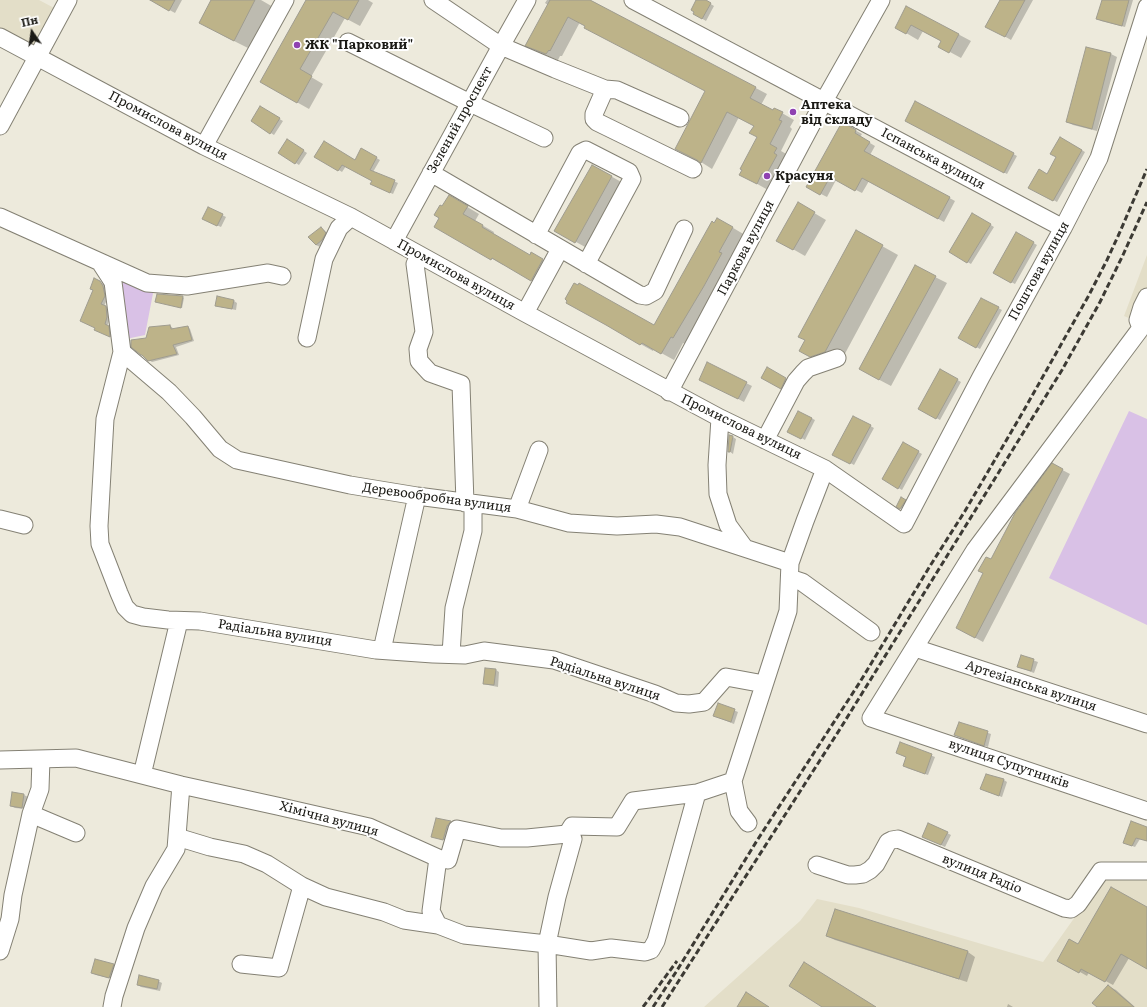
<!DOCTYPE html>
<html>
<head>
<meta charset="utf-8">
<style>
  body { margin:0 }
  #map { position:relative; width:1147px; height:1007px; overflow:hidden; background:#edeadc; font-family:Literata,serif }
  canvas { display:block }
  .north { position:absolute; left:12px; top:12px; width:40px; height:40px; -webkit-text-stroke:3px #fff; paint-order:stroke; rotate:347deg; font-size:11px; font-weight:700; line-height:16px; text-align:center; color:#1b1a15 }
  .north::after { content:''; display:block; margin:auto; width:14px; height:18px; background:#1b1a15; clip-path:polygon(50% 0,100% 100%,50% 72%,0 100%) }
</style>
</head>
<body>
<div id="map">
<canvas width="1147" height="1007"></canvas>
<div class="north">Пн</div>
</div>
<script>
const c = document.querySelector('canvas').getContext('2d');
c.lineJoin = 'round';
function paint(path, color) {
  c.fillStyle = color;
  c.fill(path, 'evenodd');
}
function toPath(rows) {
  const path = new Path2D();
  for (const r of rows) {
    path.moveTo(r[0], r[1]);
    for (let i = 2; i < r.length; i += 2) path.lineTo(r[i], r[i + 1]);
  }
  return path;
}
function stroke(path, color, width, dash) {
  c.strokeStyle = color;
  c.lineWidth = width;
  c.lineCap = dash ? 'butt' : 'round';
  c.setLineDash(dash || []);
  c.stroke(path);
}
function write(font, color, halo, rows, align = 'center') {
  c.font = font + ' Literata,serif';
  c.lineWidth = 4;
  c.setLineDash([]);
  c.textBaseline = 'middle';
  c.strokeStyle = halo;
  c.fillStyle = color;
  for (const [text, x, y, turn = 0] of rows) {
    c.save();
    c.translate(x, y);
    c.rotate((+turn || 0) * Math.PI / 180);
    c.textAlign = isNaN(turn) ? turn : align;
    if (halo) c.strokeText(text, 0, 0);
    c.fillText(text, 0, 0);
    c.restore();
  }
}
const built = toPath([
  [0,0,39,0,56,9,34,54,0,34],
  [1147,255,1147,326,1124,316],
  [1104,876,1147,880,1147,1007,704,1007,800,921,817,899,859,908,1043,962]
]);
const green = toPath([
  [121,280,154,288,145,335,126,339],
  [1129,411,1147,419,1147,625,1049,578]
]);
const shadow = toPath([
  [151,0,182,0,175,13],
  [212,0,261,0,280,11,258,53,224,36,201,23],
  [308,0,368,0,373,3,360,26,345,18,311,77,323,84,309,109,261,82],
  [547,0,590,0,767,94,761,105,773,111,775,109,794,120,790,127,792,129,781,151,788,155,768,190,752,181,758,137,755,126,739,117,712,169,701,162,706,91,580,22,562,56,560,56,558,60,538,52,527,45,548,5,545,3],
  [698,0,704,0,714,6,706,21,694,14,696,11],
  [1001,0,1033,0,1011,40,987,26],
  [1103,0,1133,0,1125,27,1101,21,1098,19],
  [907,7,971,41,961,58,939,46,942,41,923,31,918,40,896,27],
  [1087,48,1111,54,1117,57,1097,131,1073,125,1067,122],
  [916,102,1017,156,1007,174,906,121],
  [260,108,283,121,274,135,252,121],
  [842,123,862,134,860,137,875,146,870,155,955,201,944,222,869,181,862,193,836,180,827,197,807,187],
  [1060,138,1085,152,1057,202,1030,187,1047,175,1057,157],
  [287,140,307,153,299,165,279,152],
  [361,149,380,160,373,172,398,183,393,194,375,186,373,181,346,166,342,172,316,156,355,161],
  [593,166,623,183,587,248,556,231],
  [449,196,479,214,475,221,494,232,493,235,530,256,532,254,554,267,543,287,504,264,503,265,435,226,440,217,442,207],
  [799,204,826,220,805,256,777,240],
  [973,214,994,227,971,264,950,252],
  [222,215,226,217,221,227,207,221],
  [718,219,745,235,685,344,683,343,674,360,654,349,653,351,567,303,654,326],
  [321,228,324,230,329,235,326,242,320,247,316,245],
  [1016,233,1037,245,1015,284,994,273],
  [882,246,898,255,841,361,816,360,800,351],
  [935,277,947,283,891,386,872,376],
  [100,282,104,284,106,288,108,298,104,306,109,308,110,319,107,326,111,328,113,338,95,330],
  [158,295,183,297,184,298,182,308,158,302],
  [981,299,1002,310,980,349,960,338],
  [234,301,237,303,236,310,220,307,216,305],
  [169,326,172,327,173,330,188,327,190,329,194,341,176,347,179,355,152,362,149,360,147,339],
  [768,368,789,381,784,390,762,378],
  [940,370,961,382,940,420,919,408],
  [706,382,746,383,752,386,744,402],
  [799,412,815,420,805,440,789,431],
  [854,417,874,428,854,465,834,454],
  [733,437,736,439,733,454,729,451],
  [903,443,922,454,902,490,883,479],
  [1053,465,1070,474,983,642,965,632,991,561],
  [902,499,908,502,904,510,898,506],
  [1021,656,1038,662,1034,673,1018,667],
  [496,670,499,672,498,687,488,685,484,683],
  [719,704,738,712,734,724,714,716],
  [959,723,991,734,988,747,955,735],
  [900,743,935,757,928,775,907,768,907,758,897,753],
  [1004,780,1007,782,1002,797,985,791],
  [13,793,24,795,28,797,26,809,15,808,11,806],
  [437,819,454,824,447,841,432,836],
  [1147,828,1147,841,1140,839,1135,847,1124,843],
  [947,833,951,835,945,847,927,838],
  [1147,908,1147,968,1129,958,1113,985,1089,972,1087,976,1059,960,1079,946],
  [835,910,968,952,975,957,967,982,835,940,827,936],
  [113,965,117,967,113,979,96,975,92,973],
  [158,981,162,983,160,991,141,987,138,985],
  [1108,986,1116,990,1135,1007,1099,1007],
  [1008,1004,1013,1007,1007,1007]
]);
const building = toPath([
  [150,0,175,0,169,11,150,0],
  [211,0,255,0,234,41,199,23,211,0],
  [306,0,359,0,348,20,333,12,300,69,312,76,297,103,260,82,306,0],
  [550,0,590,0,756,87,750,98,773,110,774,108,783,112,779,120,782,121,770,144,777,148,774,153,777,155,766,175,762,173,757,184,739,175,742,170,740,169,757,137,749,133,754,126,727,112,701,163,697,160,675,149,705,91,584,28,585,26,568,17,550,51,549,50,546,54,525,46,550,0],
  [696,0,706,0,711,3,702,19,693,14,694,12,691,10,696,0],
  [1000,0,1025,0,1005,37,985,27,1000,0],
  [1102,0,1129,0,1122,26,1096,19,1102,0],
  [906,6,959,34,949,53,938,47,941,41,911,25,906,34,895,28,906,6],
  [1086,47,1111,53,1092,129,1066,122,1086,47],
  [915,101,1014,153,1004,173,905,121,915,101],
  [260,106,280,118,270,134,251,121,260,106],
  [842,122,856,130,855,133,870,142,864,151,950,197,938,219,862,178,855,191,830,177,820,195,806,187,842,122],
  [1060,137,1082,150,1053,201,1028,188,1039,169,1047,174,1056,157,1050,154,1060,137],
  [287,139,304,150,295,164,278,153,287,139],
  [324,141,355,160,361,148,377,157,370,170,395,180,390,193,370,184,372,181,342,165,338,171,314,157,324,141],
  [592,165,612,176,575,243,554,231,592,165],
  [449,195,468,206,463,214,483,225,482,227,530,255,531,252,543,259,531,281,492,258,491,260,434,227,439,218,434,215,440,205,442,206,449,195],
  [798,202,815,212,793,250,776,241,798,202],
  [208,207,223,214,217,226,202,219,208,207],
  [972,213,991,224,967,263,949,252,972,213],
  [717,218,733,227,719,252,722,253,704,286,673,338,671,337,661,354,642,343,640,345,606,325,566,303,567,301,565,299,574,283,578,285,579,283,654,325,712,221,714,223,717,218],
  [321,227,326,233,322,240,316,245,308,237,321,227],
  [856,230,883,245,825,352,810,357,799,351,805,340,798,337,856,230],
  [1016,232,1034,242,1011,283,993,273,1016,232],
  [915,265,936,276,879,380,859,369,915,265],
  [94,278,100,281,103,286,105,296,101,304,106,306,107,317,105,324,109,326,110,337,94,330,95,328,80,321,93,290,90,289,94,278],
  [157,294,183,296,181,308,155,302,157,294],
  [217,296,234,300,232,309,215,306,217,296],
  [981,298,999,307,976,348,958,338,981,298],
  [170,325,171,329,188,326,192,340,173,345,177,354,148,361,142,355,141,355,131,347,131,340,146,338,149,327,170,325],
  [707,362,747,382,738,399,699,380,707,362],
  [767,367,786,378,781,389,761,378,767,367],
  [940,369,958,379,936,419,918,409,940,369],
  [798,411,812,418,801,439,787,432,798,411],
  [853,416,871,425,850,464,832,455,853,416],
  [729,435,733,436,730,452,728,452,729,435],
  [903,442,919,451,898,489,882,479,903,442],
  [1052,463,1063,469,975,638,956,628,983,573,978,571,986,557,991,559,1015,513,1052,463],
  [901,497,906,500,900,509,896,507,901,497],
  [1021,655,1034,659,1031,671,1017,667,1021,655],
  [485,668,496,669,494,685,483,684,485,668],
  [718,703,735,709,731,722,713,716,718,703],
  [959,722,988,731,984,746,954,735,959,722],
  [900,742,932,754,925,774,903,766,906,757,896,753,900,742],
  [986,774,1004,779,999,796,980,789,986,774],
  [12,792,24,794,22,808,10,806,12,792],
  [436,818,451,821,447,826,443,840,431,837,436,818],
  [1131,821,1147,827,1147,841,1136,838,1132,846,1123,843,1131,821],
  [928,823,948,832,941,845,922,837,928,823],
  [1111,887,1147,907,1147,969,1121,954,1105,982,1081,969,1079,973,1057,961,1069,939,1078,944,1111,887],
  [835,909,968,951,959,979,826,936,835,909],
  [95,959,114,964,109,978,91,973,95,959],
  [804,962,876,1007,822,1007,789,986,804,962],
  [139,975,159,980,157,989,137,985,139,975],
  [1108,985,1134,1007,1097,1007,1092,1003,1108,985],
  [746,992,769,1007,737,1007,746,992]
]);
const minor = toPath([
  [433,0,501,46,555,69,605,89,617,90,680,118],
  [633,0,1063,228],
  [0,37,204,146,351,217,525,313,720,418,825,469,904,524,981,377,1063,228,1099,158,1147,7],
  [348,42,470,103,544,138],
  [605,89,594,114,594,119,597,122,693,169],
  [0,126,68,0],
  [204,146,285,0],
  [431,173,640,295,646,296,655,291,684,229],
  [0,217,147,283,187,286,268,273,282,276],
  [536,235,580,153,586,150,629,172,632,179,586,264],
  [394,241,501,46,527,0],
  [420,255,415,264,424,332,418,349,419,361,430,373,461,384,465,503],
  [100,262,113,282,122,352,105,419,99,526,100,544,119,593,125,607,132,614,143,617,168,620,200,621,376,650,433,654,465,655,484,651,554,660,655,694,676,703,689,704,704,702,726,677,764,684],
  [525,313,560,249],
  [1141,328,975,550,871,718,1147,811],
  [1141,328,1138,320,1142,307,1147,297],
  [307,338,324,259,339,228,351,217],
  [122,352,169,392,193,417,220,449,237,460,350,485,417,496,517,509,569,523,617,526,656,524,680,527,790,563],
  [669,392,824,101,881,0],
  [720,418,717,465,718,494,728,525,744,547],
  [765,440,796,381,803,373,808,368,837,358],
  [517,509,539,450],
  [0,519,24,525],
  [790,578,802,582,871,632],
  [915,648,1147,724],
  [382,650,417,496],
  [451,654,454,608,473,531,473,504],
  [0,760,76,758,181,785,277,806,369,827,438,858,448,860,457,829,501,838,527,838,567,834,572,826,617,827,633,801,697,793,733,781],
  [142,775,179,621],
  [31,814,76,833],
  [748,823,739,811,733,781,788,611,790,563,805,521,825,469],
  [177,837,210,847,244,854,267,864,302,886,326,897,384,912,404,920,438,925,464,935,547,944,591,951,611,948,645,952,651,950,656,941,697,793],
  [438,858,431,911,438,925],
  [817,865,848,875,855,875,863,874,870,870,876,864,888,842,892,840,898,839,1064,908,1071,909,1078,904,1101,871,1147,871],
  [0,951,10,919,13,895,31,814,40,789,41,759],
  [241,964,279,968,302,886],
  [112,1007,114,996,136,928,154,886,176,849,181,785],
  [548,1007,547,944,557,897,573,839,567,834]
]);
const rail = toPath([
  [643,1007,677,961],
  [653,1007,676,972,758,839,860,682,930,566,965,511,1024,410,1089,295,1107,260,1119,234,1147,169],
  [662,1007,840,729,1062,370,1100,302,1123,255,1147,202]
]);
const markers = [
  [297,45,4,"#8f41b1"],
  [793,112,4,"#8f41b1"],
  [767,176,4,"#8f41b1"]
];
const poiNames = [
  ["ЖК \"Парковий\"",305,45],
  ["Аптека",801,105],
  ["від складу",801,120],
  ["Красуня",775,176]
];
const streetNames = [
  ["Зелений проспект",460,120,-61],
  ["Промислова вулиця",168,126,28],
  ["Іспанська вулиця",933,159,28],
  ["Паркова вулиця",746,248,-62],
  ["Поштова вулиця",1039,271,-61],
  ["Промислова вулиця",456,275,29],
  ["Промислова вулиця",741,427,26],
  ["Деревообробна вулиця",437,498,8],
  ["Радіальна вулиця",275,633,9],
  ["Радіальна вулиця",605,679,18],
  ["Артезіанська вулиця",1031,686,18],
  ["вулиця Супутників",1009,764,19],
  ["Хімічна вулиця",329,819,15],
  ["вулиця Радіо",982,874,22]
];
paint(built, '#e3dec8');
paint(green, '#d9c1e6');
paint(shadow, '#0003');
paint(building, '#bdb389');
stroke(building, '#9f9c8f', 1);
stroke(minor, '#848174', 19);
stroke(minor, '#fff', 17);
stroke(rail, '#3c3a34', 3, [6, 3]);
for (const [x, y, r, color] of markers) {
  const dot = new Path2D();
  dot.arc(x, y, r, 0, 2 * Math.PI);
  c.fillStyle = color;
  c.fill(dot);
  stroke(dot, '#fff', 1.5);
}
write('bold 13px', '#1b1a15', '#fff', poiNames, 'left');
write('13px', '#1b1a15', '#fff', streetNames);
</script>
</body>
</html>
